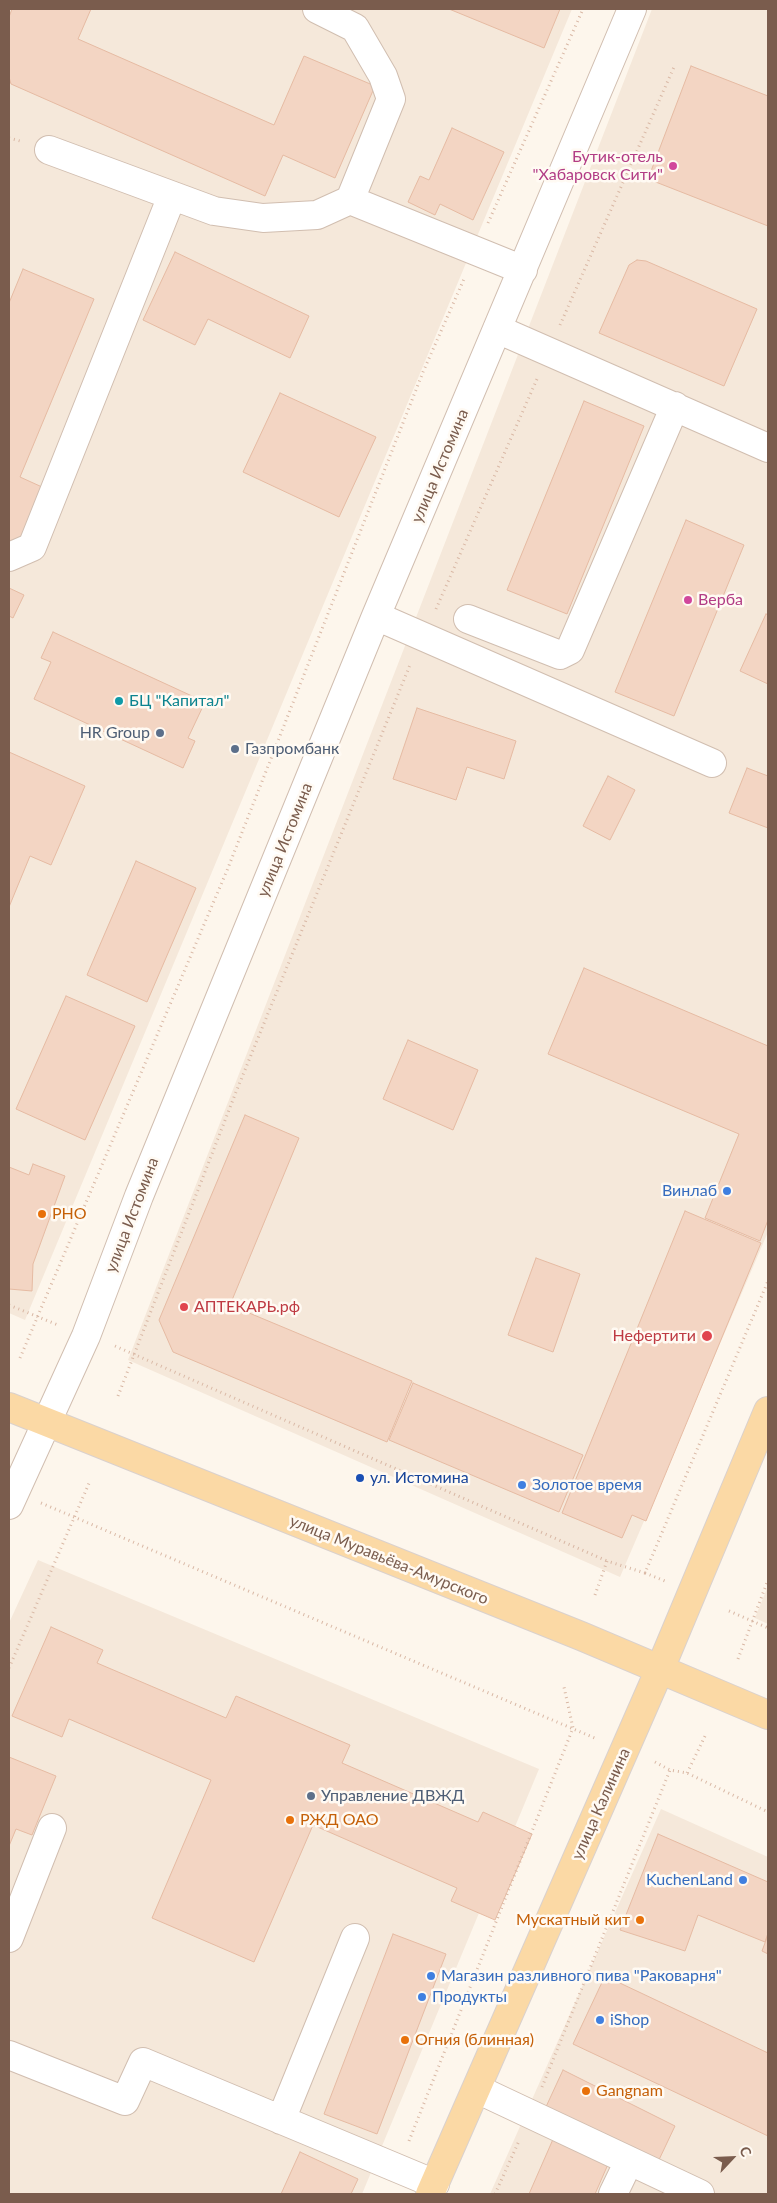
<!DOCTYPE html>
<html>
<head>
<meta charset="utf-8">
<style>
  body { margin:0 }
  #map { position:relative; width:777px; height:2203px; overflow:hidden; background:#fdf6ec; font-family:Lato,sans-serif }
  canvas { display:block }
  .frame { position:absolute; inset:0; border:10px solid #7a5c4d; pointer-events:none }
  .north { position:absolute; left:707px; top:2133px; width:50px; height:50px; -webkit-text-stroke:4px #fffaf3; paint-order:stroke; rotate:65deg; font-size:14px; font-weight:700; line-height:20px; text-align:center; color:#7a5c4d }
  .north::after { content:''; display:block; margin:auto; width:18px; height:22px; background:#7a5c4d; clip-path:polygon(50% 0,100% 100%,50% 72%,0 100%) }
</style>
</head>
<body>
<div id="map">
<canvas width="777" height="2203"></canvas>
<div class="frame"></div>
<div class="north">С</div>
</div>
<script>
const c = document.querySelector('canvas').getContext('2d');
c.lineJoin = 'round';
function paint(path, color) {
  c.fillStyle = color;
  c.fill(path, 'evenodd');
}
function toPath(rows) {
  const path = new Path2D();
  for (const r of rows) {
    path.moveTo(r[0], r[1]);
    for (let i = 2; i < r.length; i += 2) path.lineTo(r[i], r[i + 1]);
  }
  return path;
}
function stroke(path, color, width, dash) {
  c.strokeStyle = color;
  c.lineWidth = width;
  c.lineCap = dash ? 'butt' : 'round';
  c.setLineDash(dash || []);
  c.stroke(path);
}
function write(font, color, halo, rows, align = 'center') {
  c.font = font + ' Lato,sans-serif';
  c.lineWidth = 5;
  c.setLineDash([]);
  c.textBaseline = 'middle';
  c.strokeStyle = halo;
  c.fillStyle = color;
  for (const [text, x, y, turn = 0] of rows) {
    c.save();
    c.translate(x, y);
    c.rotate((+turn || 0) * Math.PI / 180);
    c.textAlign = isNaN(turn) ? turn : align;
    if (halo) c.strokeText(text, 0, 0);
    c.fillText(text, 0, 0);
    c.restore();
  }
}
const residential = toPath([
  [9,9,572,9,25,1320,9,1313],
  [652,9,768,9,768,1232,620,1577,128,1360],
  [38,1560,539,1769,362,2194,9,2194,9,1623],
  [768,1586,768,1624,755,1618],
  [661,1809,768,1857,768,2194,490,2194]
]);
const building = toPath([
  [12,9,91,9,78,39,274,125,304,56,375,86,335,178,283,155,265,196,11,84,9,77,9,17,12,9],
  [449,9,560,9,544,48,449,9],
  [691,66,768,96,768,226,648,179,691,66],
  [452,128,504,152,473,220,440,204,435,215,408,202,420,176,429,180,452,128],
  [175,252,309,316,290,358,208,319,195,345,143,320,175,252],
  [637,260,646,261,757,309,724,386,599,333,629,265,637,260],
  [23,269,94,299,20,477,42,487,18,546,9,542,9,303,23,269],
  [280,393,376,437,339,517,243,472,280,393],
  [584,401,644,426,567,614,507,590,584,401],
  [686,520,744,545,674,716,615,692,686,520],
  [9,588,24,595,13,618,9,616,9,588],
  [766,614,768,615,768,684,740,671,766,614],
  [53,632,205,702,188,738,195,741,183,768,34,699,51,662,41,658,53,632],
  [417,708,516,741,504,779,467,767,456,800,393,779,417,708],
  [9,752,85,786,51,865,30,856,9,907,9,752],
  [747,768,768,776,768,828,729,813,747,768],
  [608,776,635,790,610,840,583,826,608,776],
  [136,861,196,888,147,1002,87,975,136,861],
  [584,968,768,1046,768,1220,760,1241,705,1218,739,1134,548,1054,584,968],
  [66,996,135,1026,85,1140,16,1109,66,996],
  [408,1040,478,1070,453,1130,383,1099,408,1040],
  [245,1115,299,1138,230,1305,412,1381,387,1442,173,1352,159,1320,245,1115],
  [33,1164,65,1176,33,1264,32,1291,9,1289,9,1167,29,1175,33,1164],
  [685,1211,761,1243,646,1521,632,1515,622,1538,562,1513,685,1211],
  [536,1258,580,1274,553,1352,508,1335,536,1258],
  [413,1383,583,1455,559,1512,389,1440,413,1383],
  [51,1627,103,1650,97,1663,226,1718,236,1696,350,1745,342,1763,478,1822,483,1812,532,1834,495,1920,451,1901,457,1888,313,1825,254,1962,152,1918,211,1780,69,1719,62,1737,12,1716,51,1627],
  [9,1757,56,1776,32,1835,16,1829,9,1846,9,1757],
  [658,1834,768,1882,768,1933,765,1942,698,1915,685,1951,620,1930,658,1834],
  [393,1934,446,1954,377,2134,324,2114,393,1934],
  [768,1935,768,1954,762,1951,768,1935],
  [605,1976,768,2053,768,2136,573,2044,605,1976],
  [563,2070,675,2126,657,2164,545,2109,563,2070],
  [554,2137,609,2162,595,2194,529,2194,554,2137],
  [300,2152,358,2179,351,2194,281,2194,300,2152]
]);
const path = toPath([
  [9,138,20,141],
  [488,223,583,9],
  [560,325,674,67],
  [436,609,537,379],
  [9,1305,58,1325],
  [115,1346,607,1561],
  [20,1358,228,868,423,372,464,279],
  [118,1396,236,1092,410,665],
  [41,1503,597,1739],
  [645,1573,665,1581],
  [595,1595,607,1561,645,1573,768,1281],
  [729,1611,768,1628],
  [738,1659,768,1580],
  [9,1668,90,1481],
  [655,1762,670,1770,687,1773,768,1812],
  [687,1773,706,1734],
  [542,2087,670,1770],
  [409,2141,573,1728,564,1687],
  [495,2194,519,2141]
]);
const minor = toPath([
  [317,9,355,28,383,76,391,99,350,200],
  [49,150,214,211,263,218,317,215,350,200,523,270],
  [497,329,768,448],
  [9,557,32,547,172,196],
  [376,616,712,763],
  [468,619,560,655,570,650,675,406],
  [9,1505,86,1336,139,1196,376,616,632,9],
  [9,1938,52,1828],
  [9,2055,125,2101,143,2062,435,2184],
  [477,2089,700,2194],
  [281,2120,355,1938],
  [613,2194,629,2161]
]);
const major = toPath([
  [9,1407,581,1636,768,1715],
  [430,2194,660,1669,768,1411]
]);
const markers = [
  [673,166,5,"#d1479c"],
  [688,600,5,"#d1479c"],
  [119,701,5,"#0f9aa8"],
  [160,733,5,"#5c6f8a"],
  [235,749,5,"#5c6f8a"],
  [727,1191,5,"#3f7fe0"],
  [42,1214,5,"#e8710a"],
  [184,1307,5,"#e0444e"],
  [707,1336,6,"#e0444e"],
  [360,1478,5,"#1a4fb4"],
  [522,1485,5,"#3f7fe0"],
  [311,1796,5,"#5c6f8a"],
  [290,1820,5,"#e8710a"],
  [743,1880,5,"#3f7fe0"],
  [640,1920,5,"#e8710a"],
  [431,1976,5,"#3f7fe0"],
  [422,1997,5,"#3f7fe0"],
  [600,2020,5,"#3f7fe0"],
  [405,2040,5,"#e8710a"],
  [586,2091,5,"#e8710a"]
];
const hotelNames = [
  ["Бутик-отель",663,157],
  ["\"Хабаровск Сити\"",663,175],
  ["Верба",698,600,"left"]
];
const streetNames = [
  ["улица Истомина",440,466,-67],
  ["улица Истомина",285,840,-68],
  ["улица Истомина",132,1215,-69],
  ["улица Муравьёва-Амурского",389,1560,22],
  ["улица Калинина",601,1804,-66]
];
const cultureNames = [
  ["БЦ \"Капитал\"",129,701]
];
const serviceNames = [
  ["HR Group",150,733,"right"],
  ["Газпромбанк",245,749],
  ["Управление ДВЖД",321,1796]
];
const shopNames = [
  ["Винлаб",717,1191,"right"],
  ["Золотое время",532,1485],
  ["KuchenLand",733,1880,"right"],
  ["Магазин разливного пива \"Раковарня\"",441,1976],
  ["Продукты",432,1997],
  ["iShop",610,2020]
];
const foodNames = [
  ["PHO",52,1214],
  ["РЖД ОАО",300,1820],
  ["Мускатный кит",630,1920,"right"],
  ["Огния (блинная)",415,2040],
  ["Gangnam",596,2091]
];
const healthNames = [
  ["АПТЕКАРЬ.рф",194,1307],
  ["Нефертити",696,1336,"right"]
];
const transitNames = [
  ["ул. Истомина",370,1478]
];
paint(residential, '#f5e8da');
paint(building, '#f3d5c3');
stroke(building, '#e6bba3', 1);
stroke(minor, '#d1beb0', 30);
stroke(major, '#dad1cd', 30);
stroke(path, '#d9b8a5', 3, [1, 4]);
stroke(minor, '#fff', 28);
stroke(major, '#fbd9a5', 28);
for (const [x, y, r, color] of markers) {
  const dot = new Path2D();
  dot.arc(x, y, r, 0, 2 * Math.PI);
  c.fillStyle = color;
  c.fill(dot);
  stroke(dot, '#fffaf3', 2);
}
write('16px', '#b23c85', '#fffaf3', hotelNames, 'right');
write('16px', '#7a5c4d', '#fffaf3', streetNames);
write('16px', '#0d838f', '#fffaf3', cultureNames, 'left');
write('16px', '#4e5e75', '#fffaf3', serviceNames, 'left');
write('16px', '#366cbe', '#fffaf3', shopNames, 'left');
write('16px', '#c56008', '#fffaf3', foodNames, 'left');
write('16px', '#be3a42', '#fffaf3', healthNames, 'left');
write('16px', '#164399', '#fffaf3', transitNames, 'left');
</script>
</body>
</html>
